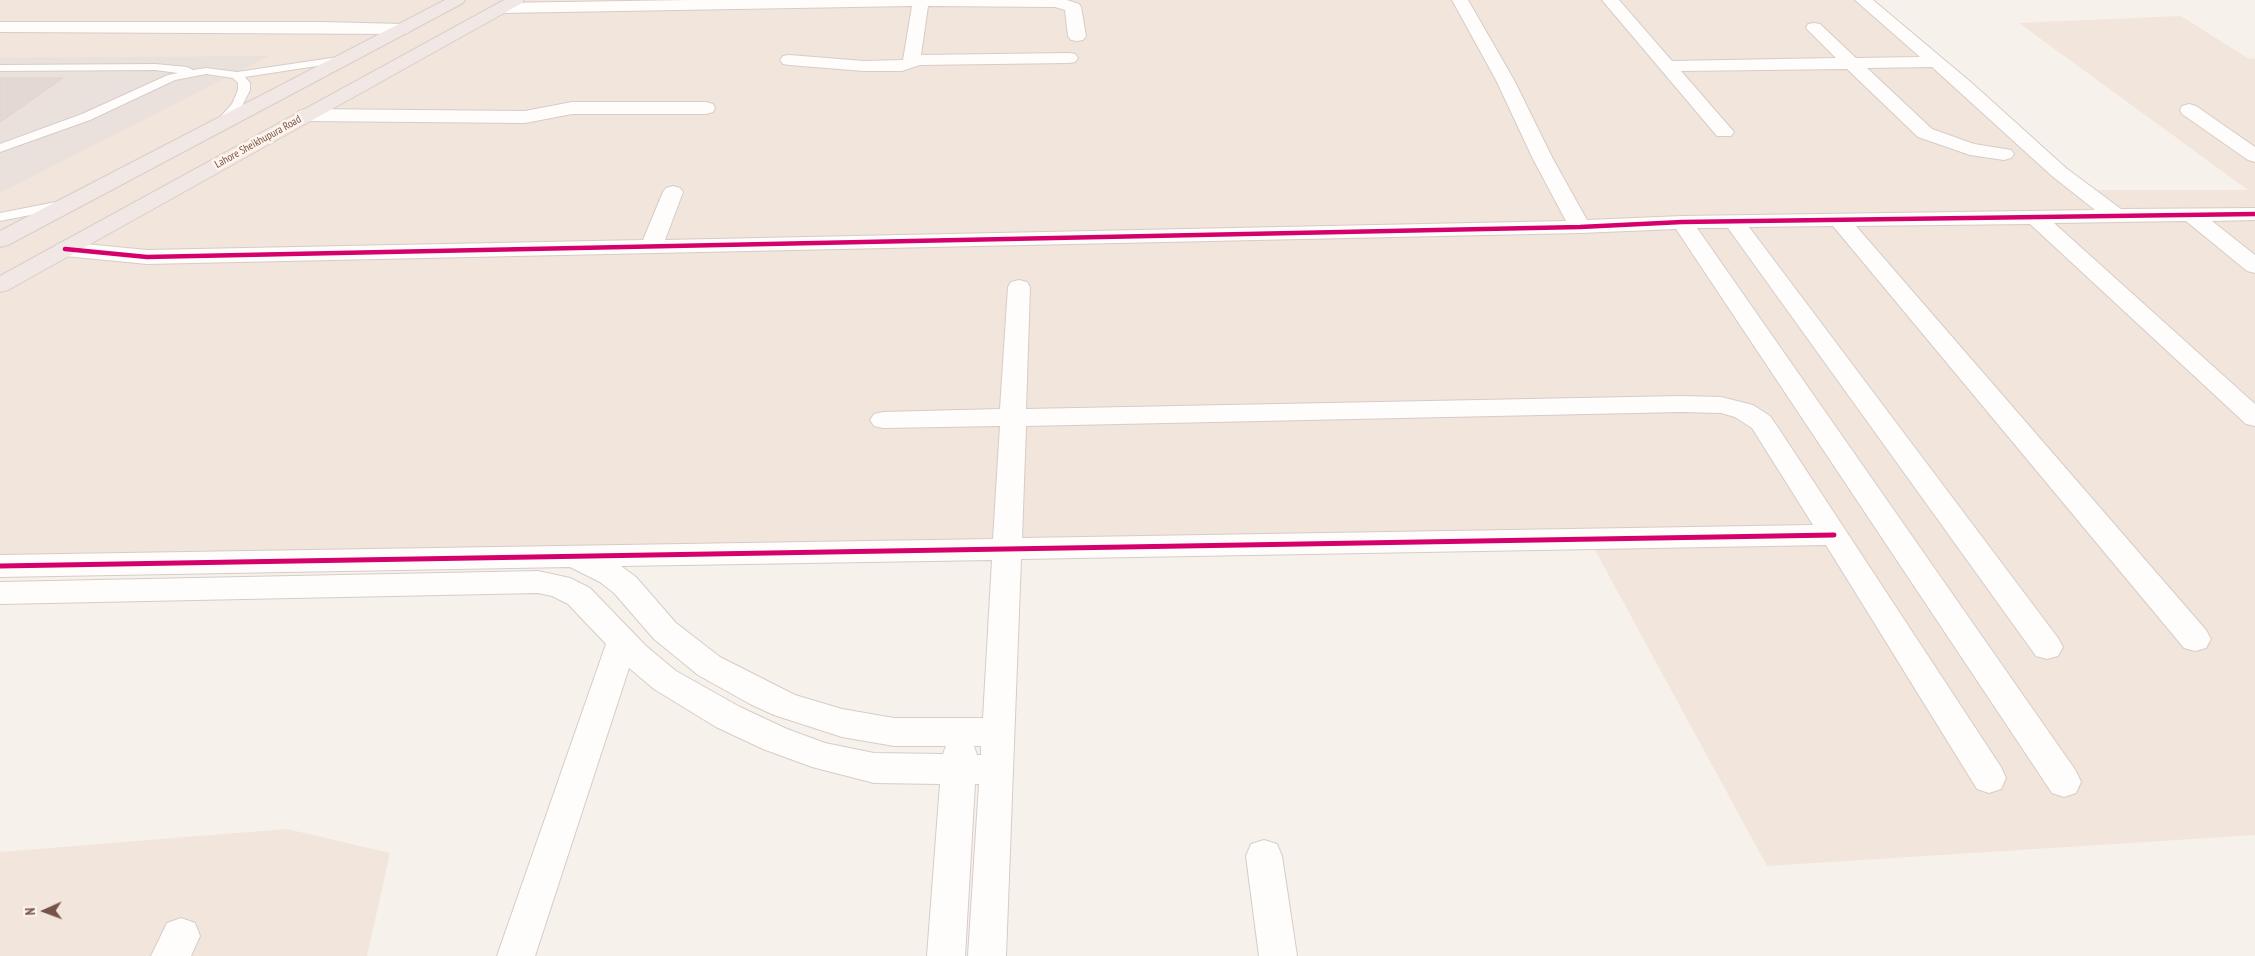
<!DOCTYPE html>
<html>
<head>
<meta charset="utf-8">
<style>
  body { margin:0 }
  #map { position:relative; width:2255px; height:956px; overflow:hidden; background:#f7f1eb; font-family:"PT Sans Narrow",sans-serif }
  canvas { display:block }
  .north { position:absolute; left:20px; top:886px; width:50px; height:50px; -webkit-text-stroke:4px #fff5ed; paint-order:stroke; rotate:268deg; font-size:14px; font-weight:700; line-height:20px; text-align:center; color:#76544a }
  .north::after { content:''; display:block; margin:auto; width:18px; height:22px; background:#76544a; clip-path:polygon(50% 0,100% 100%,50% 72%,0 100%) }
</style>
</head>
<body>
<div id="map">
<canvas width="2255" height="956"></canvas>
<div class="north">N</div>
</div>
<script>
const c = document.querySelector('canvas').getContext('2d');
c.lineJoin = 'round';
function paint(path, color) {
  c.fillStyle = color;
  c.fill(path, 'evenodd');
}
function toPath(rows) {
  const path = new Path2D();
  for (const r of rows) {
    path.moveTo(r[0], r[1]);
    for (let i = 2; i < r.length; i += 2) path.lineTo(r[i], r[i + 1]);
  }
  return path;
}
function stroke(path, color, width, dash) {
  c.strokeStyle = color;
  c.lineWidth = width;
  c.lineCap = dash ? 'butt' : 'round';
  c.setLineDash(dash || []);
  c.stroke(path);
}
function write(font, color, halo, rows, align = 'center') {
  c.font = font + ' "PT Sans Narrow",sans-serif';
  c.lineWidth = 5;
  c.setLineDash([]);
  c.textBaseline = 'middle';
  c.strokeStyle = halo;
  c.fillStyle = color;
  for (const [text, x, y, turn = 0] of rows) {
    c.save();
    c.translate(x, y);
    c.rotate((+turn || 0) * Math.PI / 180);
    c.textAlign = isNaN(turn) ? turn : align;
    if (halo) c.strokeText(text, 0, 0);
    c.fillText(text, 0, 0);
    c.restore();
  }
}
const residential = toPath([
  [0,0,1867,0,2080,190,2248,190,2019,23,2181,16,2249,59,2255,58,2255,835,1767,866,1589,539,0,566],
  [287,829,390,853,367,956,0,956,0,852]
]);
const industrial = toPath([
  [269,56,0,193,0,58]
]);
const building = toPath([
  [0,78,63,78,0,122,0,78]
]);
const lane = toPath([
  [345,56,349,57,349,61,245,77,250,83,250,90,241,108,223,128,219,129,213,125,232,104,238,90,238,83,233,78,206,74,175,80,90,120,0,152,0,144,82,114,168,75,178,73,155,70,0,71,0,65,155,64,187,67,193,70,206,68,237,72,345,56],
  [66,200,73,204,71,207,0,221,0,213,66,200]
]);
const street = toPath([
  [688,0,1067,0,1079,4,1081,7,1086,36,1083,40,1077,41,1071,40,1068,36,1065,10,1055,7,928,6,921,55,1069,53,1075,54,1078,58,1075,62,1069,63,920,65,902,71,864,71,789,65,783,64,780,60,783,56,789,55,864,61,903,60,912,6,501,13,493,8,501,3,688,0],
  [1452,0,1468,0,1514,80,1553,159,1587,220,1682,216,2095,210,2052,176,1932,67,1867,68,1932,129,1974,144,2011,150,2014,154,2011,158,2004,160,1970,155,1918,137,1847,69,1681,71,1734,132,1731,136,1717,136,1602,0,1619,0,1672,61,1836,58,1806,28,1808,24,1814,23,1820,24,1856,58,1920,57,1855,0,1873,0,1973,84,2066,168,2121,209,2255,208,2255,220,2212,221,2255,255,2255,273,2247,271,2186,221,2054,223,2255,404,2255,426,2246,424,2030,224,1856,226,2206,630,2211,639,2206,648,2195,651,2184,648,1833,226,1749,227,2058,638,2063,647,2058,656,2047,659,2036,656,1728,228,1697,228,2076,771,2081,782,2076,793,2064,797,2052,793,1676,229,1580,233,147,264,65,256,57,254,54,249,57,244,65,242,147,250,643,240,663,192,666,188,673,186,680,188,683,192,665,240,1566,221,1533,159,1496,80,1452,0],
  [0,22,323,22,402,24,408,25,410,29,408,33,402,34,0,32,0,22],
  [572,102,706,102,713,104,715,108,713,112,706,114,572,114,525,123,306,121,299,119,297,115,299,111,306,109,525,111,572,102],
  [2189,104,2196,106,2255,147,2255,162,2248,160,2182,114,2180,110,2182,106,2189,104],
  [1019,280,1027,282,1030,287,1026,409,1681,396,1721,397,1753,405,1770,416,1781,432,2001,767,2006,778,2001,789,1989,793,1977,789,1826,545,1021,559,1006,956,968,956,979,784,975,784,965,956,927,956,940,784,874,783,812,767,763,749,716,727,654,689,629,668,535,956,497,956,606,644,568,604,552,596,538,593,0,604,0,582,538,571,570,578,590,588,646,646,676,671,740,707,787,729,825,743,874,753,943,754,946,746,894,746,842,737,774,715,750,704,698,675,654,639,614,593,600,582,570,567,0,577,0,555,993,539,1000,426,883,428,874,426,870,420,874,414,883,412,1000,409,1008,287,1011,282,1019,280],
  [1681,412,1721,413,1735,417,1752,428,1813,525,1022,538,1026,426,1681,412],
  [992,560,983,718,894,718,842,709,795,695,720,657,676,623,636,577,621,566,992,560],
  [974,746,981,746,981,755,977,755,974,746],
  [1264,840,1277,844,1282,856,1297,956,1259,956,1246,856,1251,844,1264,840],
  [181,918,195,923,200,936,191,956,151,956,167,923,181,918]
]);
const highway = toPath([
  [445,0,465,0,463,3,8,245,0,247,0,231,445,0],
  [504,0,524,0,522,3,8,290,0,292,0,276,504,0]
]);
const cyclewayFar1 = toPath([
  [65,249,147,257,1580,227,1682,222,2255,214]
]);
const cycleway = toPath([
  [0,566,1834,535]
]);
const farStreetnames = [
  ["Lahore Sheikhupura Road",258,142,-29]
];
paint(residential, '#f2e5db');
paint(industrial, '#ebe1dc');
paint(building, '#e4d8d3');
stroke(building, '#e0d3cd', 1);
stroke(lane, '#d6ccc8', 2);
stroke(street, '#d6ccc8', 2);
stroke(highway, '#d8cec9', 2);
paint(lane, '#fefdfc');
paint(street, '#fefdfc');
paint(highway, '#f1e7e5');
stroke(cyclewayFar1, '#d6006c', 4.5);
stroke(cycleway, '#d6006c', 5);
write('11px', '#76544a', '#fff5ed', farStreetnames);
</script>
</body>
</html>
